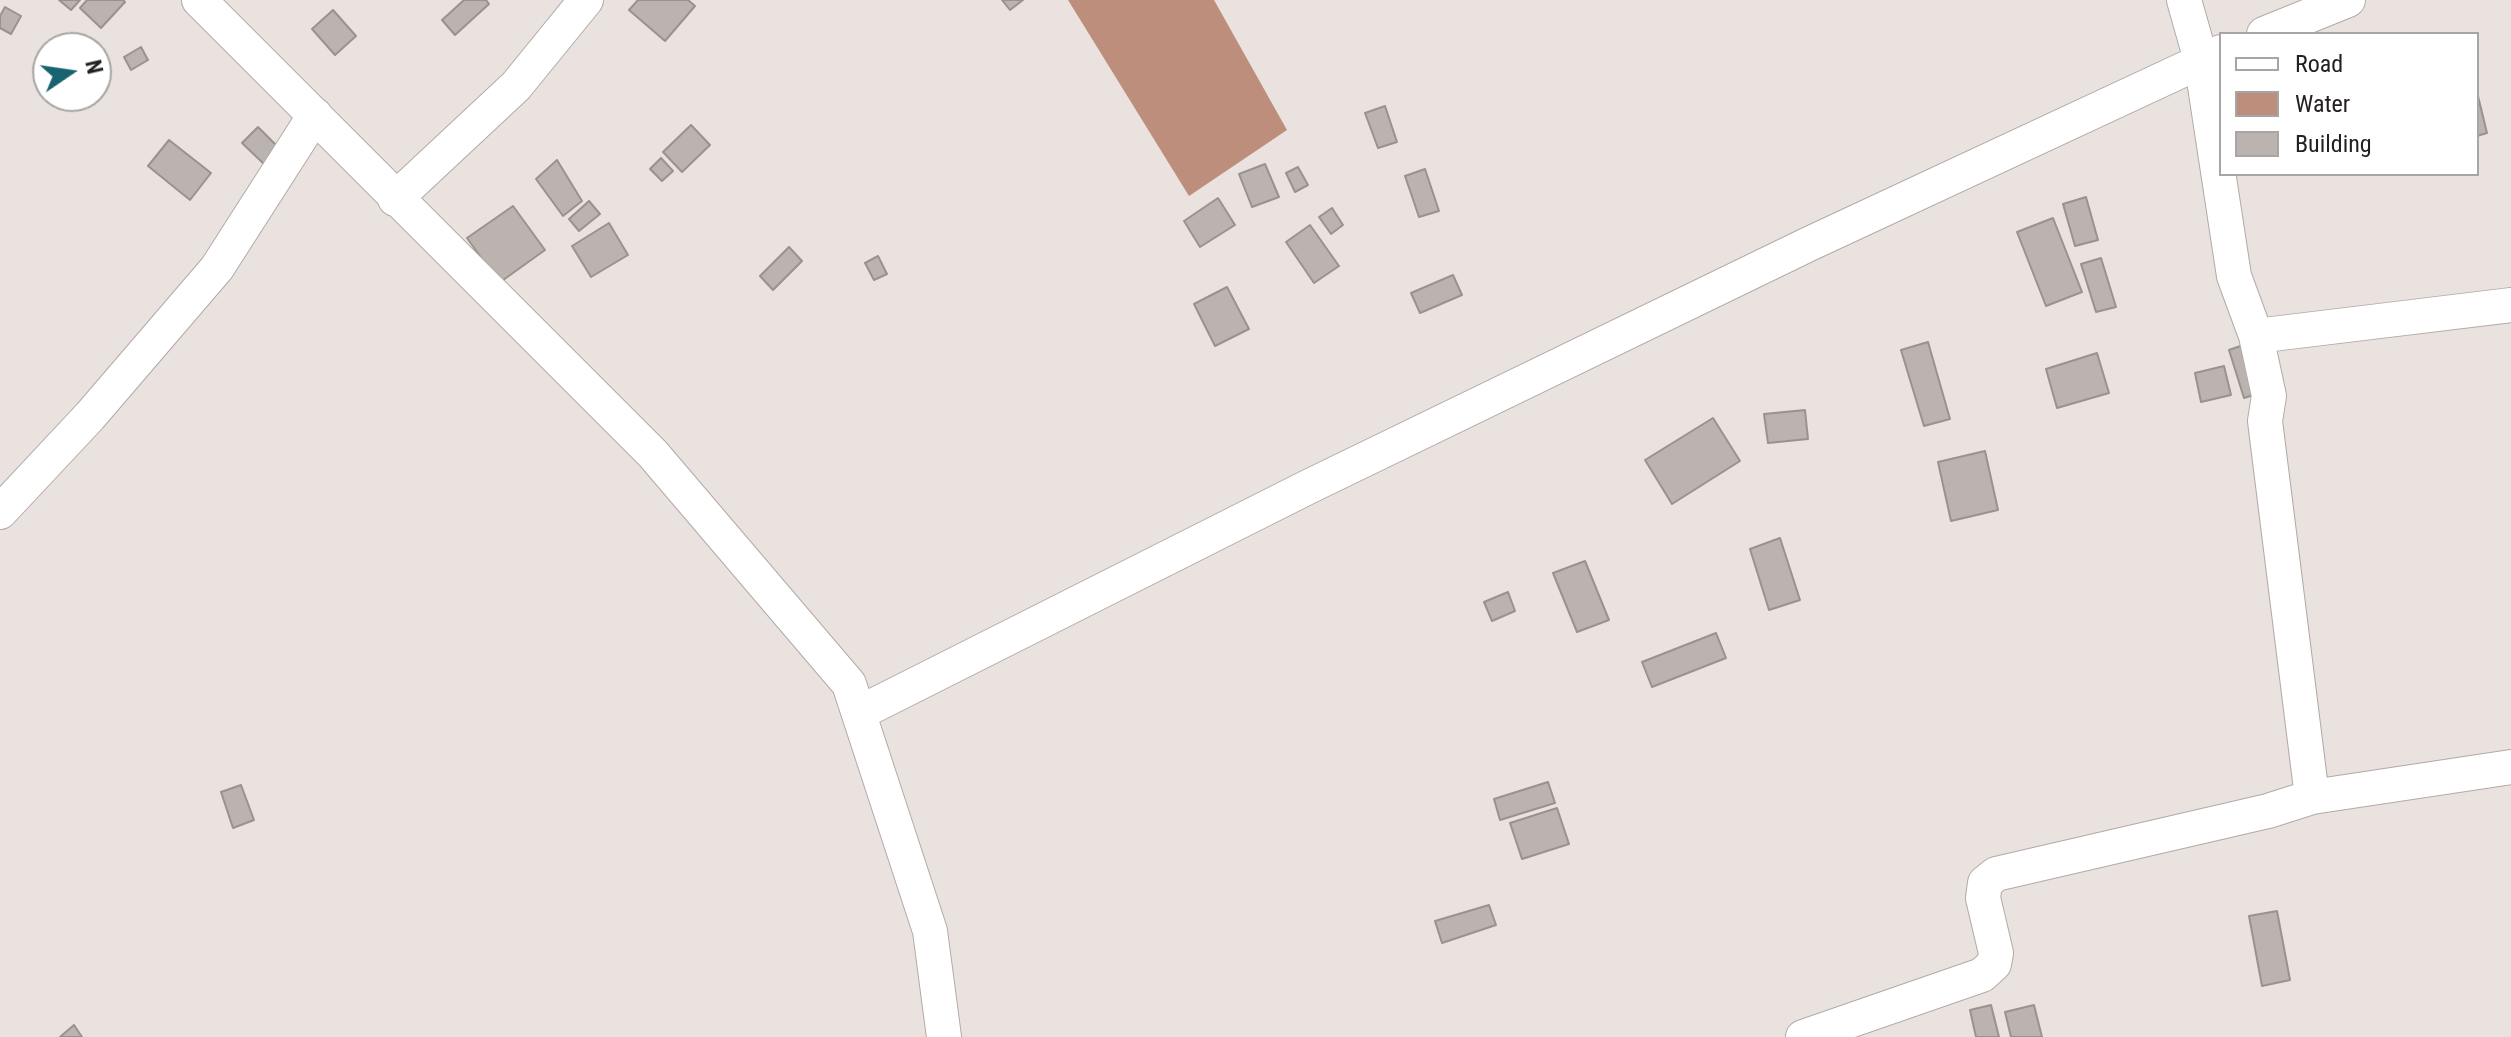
<!DOCTYPE html>
<html>
<head>
<meta charset="utf-8">
<style>
  body { margin:0 }
  #map { position:relative; width:2511px; height:1037px; overflow:hidden; background:#eae2de; font-family:"Roboto Condensed",sans-serif }
  canvas { display:block }
  .legend { position:absolute; left:2219px; top:32px; width:260px; height:144px; box-sizing:border-box; background:#fff; border:2px solid #a7a6a5; margin:0; padding:10px 14px; list-style:none; font-size:24px; color:#24201f }
  .legend li { display:flex; align-items:center; gap:16px; height:40px }
  .legend b { width:40px; border:2px solid #a7a6a5 }
  .north { position:absolute; left:32px; top:32px; width:80px; height:80px; box-sizing:border-box; background:#fff; border:2px solid #a7a6a5; border-radius:50%; rotate:77deg; font-size:22px; font-weight:700; line-height:32px; text-align:center; color:#24201f }
  .north::after { content:''; display:block; margin:auto; width:28px; height:36px; background:#196370; clip-path:polygon(50% 0,100% 100%,50% 72%,0 100%) }
</style>
</head>
<body>
<div id="map">
<canvas width="2511" height="1037"></canvas>
<ul class="legend">
<li><b style="height:10px;background:#fff"></b>Road</li>
<li><b style="height:22px;background:#bd8e7b"></b>Water</li>
<li><b style="height:22px;background:#bbb3b0"></b>Building</li>
</ul>
<div class="north">N</div>
</div>
<script>
const c = document.querySelector('canvas').getContext('2d');
c.lineJoin = 'round';
function paint(path, color) {
  c.fillStyle = color;
  c.fill(path, 'evenodd');
}
function toPath(rows) {
  const path = new Path2D();
  for (const r of rows) {
    path.moveTo(r[0], r[1]);
    for (let i = 2; i < r.length; i += 2) path.lineTo(r[i], r[i + 1]);
  }
  return path;
}
function stroke(path, color, width, dash) {
  c.strokeStyle = color;
  c.lineWidth = width;
  c.lineCap = dash ? 'butt' : 'round';
  c.setLineDash(dash || []);
  c.stroke(path);
}
const water = toPath([
  [1068,0,1214,0,1287,130,1189,196]
]);
const building = toPath([
  [59,0,80,0,71,10,59,0],
  [87,0,123,0,125,2,101,28,80,8,87,0],
  [464,0,486,0,489,4,455,35,442,20,464,0],
  [638,0,688,0,695,6,665,41,629,10,638,0],
  [1002,0,1023,0,1010,10,1002,0],
  [5,7,21,16,11,34,0,28,0,16,5,7],
  [333,10,356,36,335,55,312,29,333,10],
  [141,47,148,60,131,70,124,57,141,47],
  [2477,92,2487,133,2477,136,2477,92],
  [1385,106,1397,142,1378,148,1365,113,1385,106],
  [691,125,710,145,682,172,663,152,691,125],
  [258,127,281,150,265,165,242,143,258,127],
  [169,140,211,173,190,200,148,166,169,140],
  [661,158,673,171,662,181,650,169,661,158],
  [557,160,582,201,563,216,536,179,557,160],
  [1265,164,1279,197,1252,207,1239,174,1265,164],
  [1298,167,1308,185,1295,192,1286,173,1298,167],
  [1425,169,1439,211,1419,217,1405,176,1425,169],
  [2086,197,2098,240,2075,246,2063,204,2086,197],
  [1218,198,1235,225,1200,247,1184,221,1218,198],
  [589,201,600,214,579,231,569,219,589,201],
  [513,206,545,250,499,283,467,238,513,206],
  [1332,208,1343,225,1331,234,1319,217,1332,208],
  [2053,218,2082,292,2046,306,2017,232,2053,218],
  [609,223,628,255,591,277,572,246,609,223],
  [1310,225,1339,266,1314,283,1286,242,1310,225],
  [789,247,802,261,773,290,760,276,789,247],
  [878,256,887,274,874,280,865,263,878,256],
  [2101,258,2116,307,2096,312,2081,264,2101,258],
  [1453,275,1462,295,1420,313,1411,293,1453,275],
  [1227,287,1249,329,1215,346,1194,304,1227,287],
  [1928,342,1950,419,1924,426,1901,350,1928,342],
  [2249,343,2263,392,2244,398,2229,350,2249,343],
  [2097,353,2109,393,2057,408,2046,369,2097,353],
  [2224,366,2231,395,2201,402,2195,373,2224,366],
  [1805,410,1808,439,1768,443,1764,414,1805,410],
  [1713,418,1740,461,1672,504,1645,460,1713,418],
  [1985,451,1998,510,1951,521,1938,462,1985,451],
  [1780,538,1800,600,1769,610,1750,549,1780,538],
  [1585,561,1609,620,1577,632,1553,573,1585,561],
  [1508,592,1515,611,1492,621,1484,602,1508,592],
  [1716,633,1726,658,1652,687,1642,662,1716,633],
  [1548,782,1555,803,1500,820,1494,799,1548,782],
  [241,785,254,820,233,828,221,792,241,785],
  [1557,808,1569,844,1522,859,1510,823,1557,808],
  [1489,905,1496,925,1442,943,1435,921,1489,905],
  [2277,911,2290,980,2262,986,2249,916,2277,911],
  [1991,1005,1999,1037,1976,1037,1970,1010,1991,1005],
  [2034,1005,2042,1037,2011,1037,2005,1012,2034,1005],
  [74,1025,82,1037,60,1037,74,1025]
]);
const minor = toPath([
  [199,0,653,454,849,684,930,931,944,1037],
  [2184,0,2201,60,2234,276,2256,336,2269,396,2265,421,2312,797],
  [2264,34,2348,0],
  [395,199,516,86,586,0],
  [2256,336,2511,305],
  [0,512,90,416,217,268,315,115],
  [861,712,1308,487,1809,244,2221,52],
  [1803,1037,1982,975,1994,964,1996,953,1983,898,1985,883,1996,874,2268,811,2312,797,2511,767]
]);
paint(water, '#bd8e7b');
paint(building, '#bbb3b0');
stroke(building, '#9a928f', 2);
stroke(minor, '#b2aaa7', 36);
stroke(minor, '#fff', 34);
</script>
</body>
</html>
